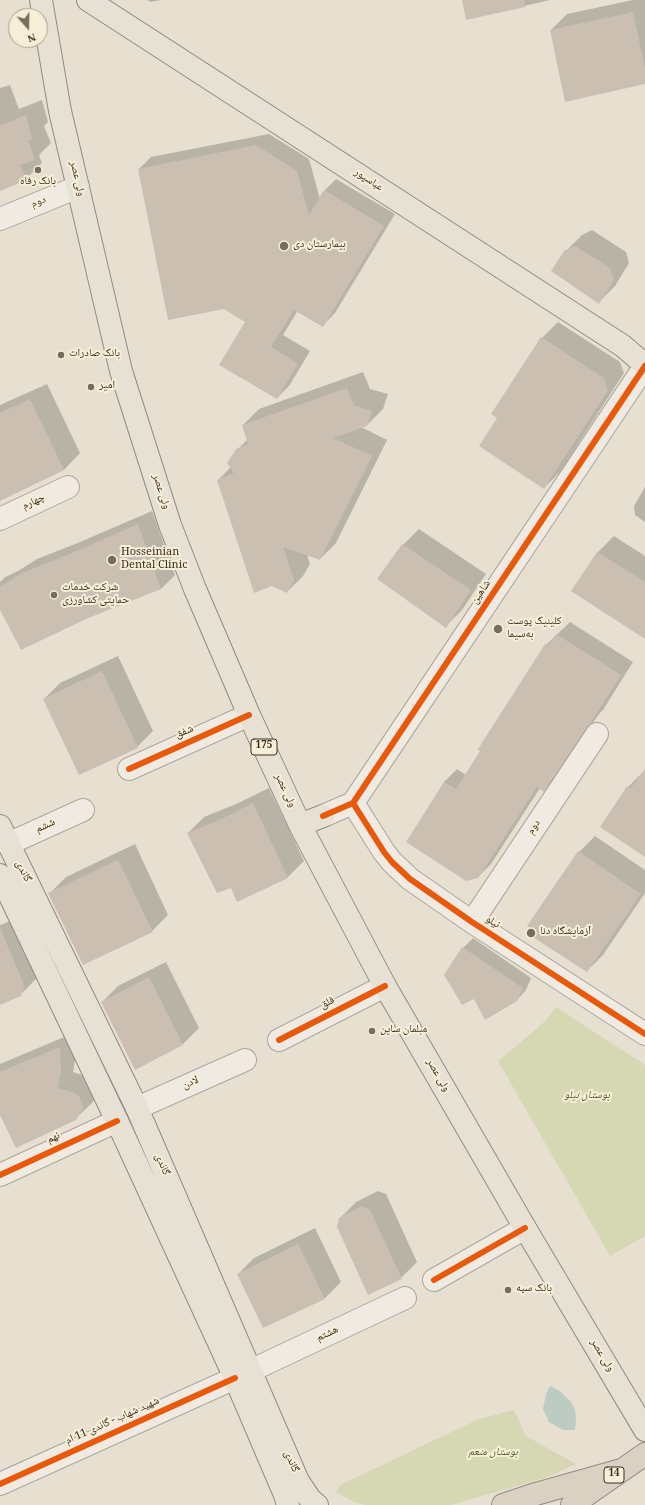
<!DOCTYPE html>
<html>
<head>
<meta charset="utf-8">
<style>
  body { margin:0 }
  #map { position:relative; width:645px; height:1505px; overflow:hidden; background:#e7e0d1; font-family:Georgia,serif }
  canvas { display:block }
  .north { position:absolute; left:8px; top:8px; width:40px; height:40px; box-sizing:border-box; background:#f7eed8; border:1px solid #ada18e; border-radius:50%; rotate:160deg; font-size:11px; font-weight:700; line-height:16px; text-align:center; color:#3d2e20 }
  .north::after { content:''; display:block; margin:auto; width:14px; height:18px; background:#786c5e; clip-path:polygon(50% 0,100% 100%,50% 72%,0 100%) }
</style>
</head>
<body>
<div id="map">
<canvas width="645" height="1505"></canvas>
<div class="north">N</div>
</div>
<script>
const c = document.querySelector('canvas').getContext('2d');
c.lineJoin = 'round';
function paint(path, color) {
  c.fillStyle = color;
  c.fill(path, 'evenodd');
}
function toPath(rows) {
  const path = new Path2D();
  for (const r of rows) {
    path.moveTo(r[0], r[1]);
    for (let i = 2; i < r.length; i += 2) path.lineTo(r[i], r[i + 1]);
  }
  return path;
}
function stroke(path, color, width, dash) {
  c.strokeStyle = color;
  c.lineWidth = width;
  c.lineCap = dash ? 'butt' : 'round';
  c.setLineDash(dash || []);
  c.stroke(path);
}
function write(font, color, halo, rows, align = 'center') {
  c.font = font + ' Georgia,"Noto Naskh Arabic",serif';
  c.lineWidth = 4;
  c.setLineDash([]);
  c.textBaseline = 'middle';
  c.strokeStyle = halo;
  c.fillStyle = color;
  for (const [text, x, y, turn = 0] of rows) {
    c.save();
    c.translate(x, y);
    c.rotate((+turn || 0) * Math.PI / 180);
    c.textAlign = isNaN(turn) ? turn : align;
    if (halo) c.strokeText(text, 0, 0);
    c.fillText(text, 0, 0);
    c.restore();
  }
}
const green = toPath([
  [556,1007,645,1065,645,1236,610,1256,498,1061,535,1030,545,1021],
  [514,1410,526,1436,576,1464,545,1478,451,1505,365,1505,354,1502,336,1492,340,1485,479,1419]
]);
const water = toPath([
  [550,1386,560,1391,571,1402,575,1410,576,1419,575,1430,563,1430,549,1422,543,1409,546,1394]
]);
const shadow = toPath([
  [147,0,161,0,151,2],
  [463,0,550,0,467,19],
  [633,0,645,0,645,83,551,30,567,14],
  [10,85,19,109,42,100,48,122,44,126,51,143,39,155,42,163,26,179,0,190,0,88],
  [269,134,309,159,320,199,324,191,336,179,395,214,335,313,323,325,298,310,283,335,310,351,289,386,277,398,246,321,139,169,151,157],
  [592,230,626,252,629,263,615,286,598,303,565,252,582,235],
  [558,322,620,362,624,373,560,472,544,488,498,417,542,338],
  [363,372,370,389,388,394,383,409,367,425,361,427,387,440,336,543,320,559,307,555,310,564,303,576,287,592,218,480,231,467,237,450,248,439,243,425,259,409],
  [47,384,80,453,64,470,0,500,0,405],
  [645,487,645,522,635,515,634,506],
  [152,511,175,575,161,589,0,608,0,582,5,577,18,571,37,559,80,542],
  [419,529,486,574,462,610,446,626,403,545],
  [614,536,645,556,645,638,573,590,598,552],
  [570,622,633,662,603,710,599,714,556,778,544,790,540,788,491,864,478,877,408,842,444,782,457,769,466,775,546,645],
  [118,656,153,731,137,747,44,699,60,683],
  [644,771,645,771,645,856,628,787],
  [269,788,304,861,288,877,238,900,232,887,188,833,204,817,236,804],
  [595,836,645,870,645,893,603,955,587,971,579,852],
  [135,844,168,915,152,931,50,893,66,877],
  [18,918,40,968,36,979,20,995,0,1004,0,925],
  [473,938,531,978,526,990,517,1000,475,997,446,975,463,948],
  [166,962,199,1028,183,1044,102,1002,118,986],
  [76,1032,76,1054,73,1072,91,1078,99,1091,92,1103,75,1119,0,1112,0,1064],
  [378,1191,386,1194,417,1262,401,1278,340,1218,356,1202],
  [315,1228,341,1282,325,1298,264,1327,238,1274,254,1258]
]);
const building = toPath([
  [462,0,524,0,525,7,466,20],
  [633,12,645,68,645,84,565,102,550,30],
  [26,115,32,139,28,140,35,160,20,165,27,180,0,191,0,126],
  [256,145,297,171,309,215,324,190,384,226,323,327,294,310,271,347,298,364,277,399,219,365,245,322,224,309,168,320,138,169],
  [575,246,610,268,614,280,599,304,551,271,564,251],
  [541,337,604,378,608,390,544,489,479,446,497,418,491,414],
  [347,388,354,405,372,411,367,426,333,438,372,456,320,560,283,547,294,580,287,593,272,586,254,593,217,480,234,473,227,463,236,449,248,444,242,425],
  [30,399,64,470,0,501,0,413],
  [138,524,161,589,86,619,21,650,0,610,0,587,22,573,65,556],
  [402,544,471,590,446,628,377,579],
  [597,552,645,582,645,639,571,591],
  [556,634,621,675,590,724,587,727,544,792,537,787,478,878,466,881,406,842,444,782,456,789,480,751,478,749,545,644,548,646],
  [102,671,138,748,79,775,43,699],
  [645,769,645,857,600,827,627,786,630,789],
  [253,803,288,878,237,902,231,888,217,893,187,833,219,820],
  [578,851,641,894,587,972,528,934,532,929,527,926],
  [118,860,153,932,83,965,48,893],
  [0,928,24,985,21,996,0,1005],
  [462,947,523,988,517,1001,485,1020,474,999,462,1005,444,975],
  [149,977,183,1045,135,1070,101,1002],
  [60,1047,61,1071,58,1088,74,1093,79,1096,83,1108,76,1120,16,1148,0,1115,0,1072],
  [362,1206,370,1210,402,1279,368,1295,337,1227,339,1218],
  [298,1244,325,1299,263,1328,237,1274]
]);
const minor = toPath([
  [0,219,78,187],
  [0,519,68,487],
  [129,769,249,715],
  [353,803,384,852,392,862,410,879,472,922,645,1034],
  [323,816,353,803,645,366],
  [8,844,83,810],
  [472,922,597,734],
  [279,1040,385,986],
  [137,1108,245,1060],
  [0,1175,117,1121],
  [434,1280,525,1228],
  [250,1371,405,1298],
  [0,1484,235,1378]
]);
const major = toPath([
  [41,0,60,111,121,371,170,525,195,589,249,715,300,825,385,986,525,1228,645,1430],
  [88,0,623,346,645,365],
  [300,825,323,816],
  [0,826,137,1108,298,1481,310,1499,317,1505],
  [0,875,117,1121,235,1378,285,1495,288,1505]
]);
const highway = toPath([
  [503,1505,536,1494,621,1470],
  [572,1505,645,1454]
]);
const cycleway = toPath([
  [129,769,249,715],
  [353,803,384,852,392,862,410,879,472,922,645,1034],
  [323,816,353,803,645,366],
  [279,1040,385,986],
  [0,1175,117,1121],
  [434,1280,525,1228],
  [0,1484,235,1378]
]);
const markers = [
  [38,170,4,"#786c5e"],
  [284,246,5,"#786c5e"],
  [61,355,4,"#786c5e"],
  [91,387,4,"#786c5e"],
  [112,560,5,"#786c5e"],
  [54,595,4,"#786c5e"],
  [498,629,5,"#786c5e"],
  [531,933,5,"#786c5e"],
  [372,1031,4,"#786c5e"],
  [508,1290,4,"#786c5e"]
];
const shields = [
  [264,747,26],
  [614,1475,20]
];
const shieldNames = [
  ["175",264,747],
  ["14",614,1475]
];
const streetNames = [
  ["ولی عصر",76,179,77],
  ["عباسپور",368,181,33],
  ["دوم",39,203,-23],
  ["ولی عصر",160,492,72],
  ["چهارم",34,503,-25],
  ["شاهین",482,593,-56],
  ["شفق",185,733,-24],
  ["ولی عصر",284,791,65],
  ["ششم",46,827,-25],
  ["دوم",535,828,-56],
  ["گاندی",22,872,64],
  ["نیلو",492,923,33],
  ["فلق",328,1004,-27],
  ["ولی عصر",437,1076,60],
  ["لادن",191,1084,-24],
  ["نهم",54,1139,-25],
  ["گاندی",161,1165,67],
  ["هشتم",328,1335,-25],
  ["ولی عصر",601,1356,59],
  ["شهید شهاب - گاندی 11 ام",113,1422,-24],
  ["گاندی",290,1462,66]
];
const poiNames = [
  ["بانک رفاه",38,183,"center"],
  ["بیمارستان دی",293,246],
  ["بانک صادرات",69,355],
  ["امیر",99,387],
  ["Hosseinian",121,554],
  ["Dental Clinic",121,567],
  ["شرکت خدمات",62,589],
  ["حمایتی کشاورزی",62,602],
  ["کلینیک پوست",507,623],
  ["به‌سیما",507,636],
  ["آزمایشگاه دنا",540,933],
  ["مبلمان ساین",380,1031],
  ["بانک سپه",516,1290]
];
const parkNames = [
  ["بوستان نیلو",587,1097],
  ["بوستان منعم",493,1454]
];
paint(green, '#d6d7b3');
paint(water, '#bcccc2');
paint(shadow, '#0003');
paint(building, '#cbbfb2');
stroke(minor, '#ada599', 24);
stroke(major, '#928b80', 24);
stroke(highway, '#928b80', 24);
stroke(minor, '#efebe3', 22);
stroke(major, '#e6e1d4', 22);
stroke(highway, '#dad1c2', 22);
stroke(cycleway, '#e8590c', 6);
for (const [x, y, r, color] of markers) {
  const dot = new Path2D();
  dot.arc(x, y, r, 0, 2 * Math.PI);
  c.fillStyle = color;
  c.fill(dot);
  stroke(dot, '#f7eed8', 1.5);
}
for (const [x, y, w] of shields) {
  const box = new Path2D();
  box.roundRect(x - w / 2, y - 8, w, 16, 3);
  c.fillStyle = '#f7eed8';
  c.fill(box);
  stroke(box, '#3d2e20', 1);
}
write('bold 10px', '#3d2e20', null, shieldNames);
write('11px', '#3d2e20', '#f7eed8', streetNames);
write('11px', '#3d2e20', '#f7eed8', poiNames, 'left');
write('italic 11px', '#4d5a26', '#f7eed8', parkNames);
</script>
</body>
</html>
